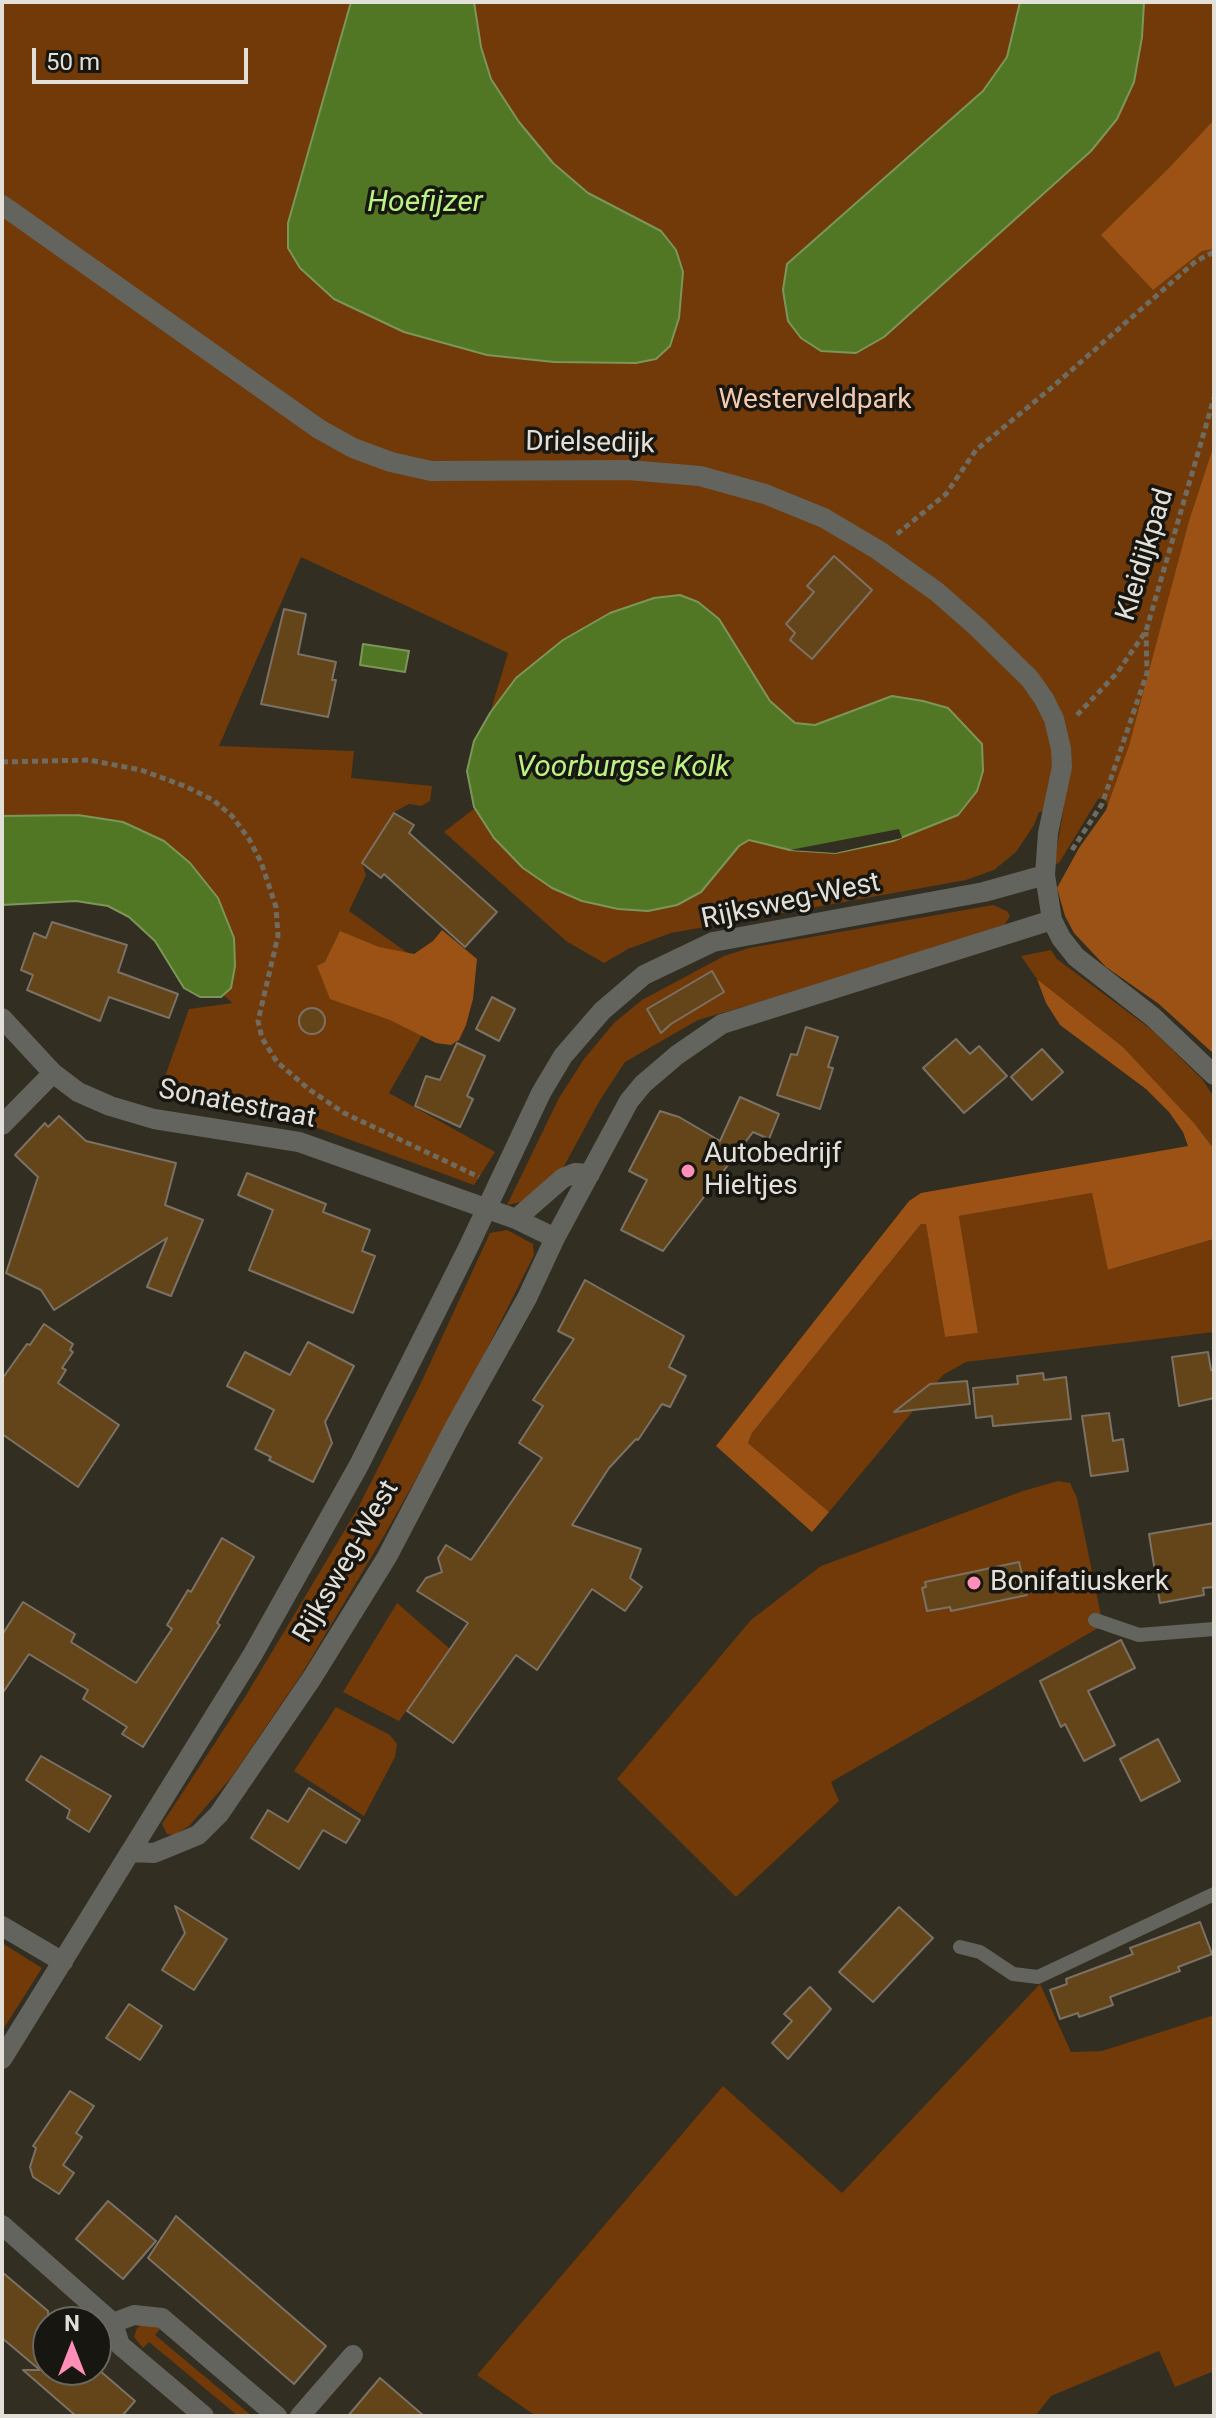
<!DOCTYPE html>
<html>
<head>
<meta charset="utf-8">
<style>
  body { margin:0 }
  #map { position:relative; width:1216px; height:2418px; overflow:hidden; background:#322e21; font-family:Roboto,sans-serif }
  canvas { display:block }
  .frame { position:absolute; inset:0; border:4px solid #e2e0d8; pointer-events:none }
  .north { position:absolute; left:32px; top:2306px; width:80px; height:80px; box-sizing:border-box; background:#181610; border:2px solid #696760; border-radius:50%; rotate:0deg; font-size:22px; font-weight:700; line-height:32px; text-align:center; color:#e2e0d8 }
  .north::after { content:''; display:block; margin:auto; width:28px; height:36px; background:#ff8eb9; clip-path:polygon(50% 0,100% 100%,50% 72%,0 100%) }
  .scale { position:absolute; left:32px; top:48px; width:216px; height:36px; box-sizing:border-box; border:4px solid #e2e0d8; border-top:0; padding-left:10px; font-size:24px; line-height:28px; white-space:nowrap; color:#e2e0d8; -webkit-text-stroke:6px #181610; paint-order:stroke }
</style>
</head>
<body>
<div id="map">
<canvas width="1216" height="2418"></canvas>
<div class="frame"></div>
<div class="north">N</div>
<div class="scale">50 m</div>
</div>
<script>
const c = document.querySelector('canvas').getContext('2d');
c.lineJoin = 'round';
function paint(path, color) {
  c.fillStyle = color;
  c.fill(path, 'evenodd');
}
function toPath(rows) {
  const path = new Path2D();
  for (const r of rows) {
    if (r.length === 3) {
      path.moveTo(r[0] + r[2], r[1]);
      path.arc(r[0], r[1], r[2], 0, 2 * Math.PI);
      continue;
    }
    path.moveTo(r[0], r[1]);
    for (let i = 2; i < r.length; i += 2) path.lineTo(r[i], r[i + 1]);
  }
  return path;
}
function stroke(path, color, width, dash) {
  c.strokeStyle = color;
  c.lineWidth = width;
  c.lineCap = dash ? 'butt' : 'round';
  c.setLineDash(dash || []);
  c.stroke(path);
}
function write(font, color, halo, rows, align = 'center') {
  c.font = font + ' Roboto,sans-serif';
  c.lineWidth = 7;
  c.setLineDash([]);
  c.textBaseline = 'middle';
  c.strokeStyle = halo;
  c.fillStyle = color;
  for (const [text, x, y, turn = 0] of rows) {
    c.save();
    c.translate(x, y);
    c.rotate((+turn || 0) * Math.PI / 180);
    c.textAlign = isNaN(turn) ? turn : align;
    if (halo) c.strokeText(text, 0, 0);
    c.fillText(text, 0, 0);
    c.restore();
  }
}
const green = toPath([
  [2,2,1214,2,1214,955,1103,798,1098,799,1059,863,1054,865,1064,806,1039,812,1034,825,1016,852,994,870,966,880,671,933,628,949,604,963,566,941,444,832,475,808,494,838,552,888,583,901,618,909,701,892,707,883,479,750,508,653,301,557,219,746,354,751,351,778,432,786,430,801,421,806,409,804,394,812,362,863,366,875,349,911,451,984,389,1093,495,1152,474,1185,233,1097,162,1085,189,1009,233,1003,223,995,231,988,190,863,164,841,123,822,78,815,2,816],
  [993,905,1007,911,1010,916,1005,924,909,958,698,1020,625,1062,600,1100,563,1168,530,1200,507,1205,559,1098,584,1059,614,1023,642,1000,724,956,749,948],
  [1051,950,1057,959,1152,1030,1202,1079,1214,1097,1214,1149,1194,1123,1123,1047,1037,979,1021,956],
  [1092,1193,1109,1270,1214,1239,1214,1332,966,1362,943,1375,829,1512,748,1443,752,1433,921,1224,926,1223,945,1337,978,1333,959,1216],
  [507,1230,533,1244,534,1255,469,1385,385,1534,303,1672,231,1778,189,1826,174,1835,167,1834,162,1824,245,1697,358,1508,421,1383,490,1233],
  [1058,1481,1070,1483,1077,1498,1102,1621,1100,1627,831,1782,839,1801,736,1897,617,1779,751,1620,821,1566,1023,1491],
  [397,1603,450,1649,399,1721,343,1692],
  [336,1707,390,1735,397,1744,395,1757,364,1816,294,1771],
  [2,1943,42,1968,2,2031],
  [1040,1984,1071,2052,1102,2051,1214,2015,1214,2371,1175,2387,1159,2351,1051,2396,1035,2416,536,2416,477,2375,723,2086,842,2193],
  [142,2325,152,2325,160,2329,155,2335,252,2416,238,2416,149,2342,143,2348,134,2337,137,2328]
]);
const forest = toPath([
  [1214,120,1214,249,1202,251,1153,290,1101,235,1169,168],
  [1214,445,1214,1054,1159,1004,1106,967,1074,933,1065,916,1057,888,1079,848,1106,810,1129,746,1189,521],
  [442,930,477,959,473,999,466,1025,459,1040,451,1045,436,1043,390,1020,330,999,317,966,325,962,340,931,379,947,414,954,433,941],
  [1037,979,1123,1047,1194,1123,1214,1149,1214,1239,1108,1270,1092,1193,959,1216,978,1333,945,1337,926,1224,921,1224,752,1433,748,1443,829,1512,812,1532,716,1446,909,1201,921,1193,1188,1146,1183,1132,1169,1112,1146,1089,1060,1025,1046,1003]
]);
const water = toPath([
  [351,2,474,2,481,47,491,79,519,122,553,163,588,193,661,231,676,250,683,272,679,318,670,346,656,359,636,363,554,362,487,355,404,332,334,299,300,268,288,248,288,223,351,2],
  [1020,2,1144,2,1142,37,1134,82,1117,119,1091,151,884,337,856,353,821,351,801,338,788,321,783,290,787,264,983,91,1007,57,1020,2],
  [680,595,698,602,719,619,770,701,795,723,815,725,892,696,923,701,948,708,982,744,983,771,977,791,958,815,893,841,835,853,790,850,749,840,739,846,701,892,677,905,648,911,618,909,582,901,552,888,523,868,494,838,474,807,467,771,474,741,490,713,516,678,563,640,610,613,654,598,680,595],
  [363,644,409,651,405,672,360,665,363,644],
  [78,815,123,822,164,841,190,863,218,898,234,938,235,966,231,988,221,997,200,997,184,988,155,941,129,917,108,906,76,901,2,905,2,816,78,815]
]);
const pier = toPath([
  [899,829,902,838,835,853,790,850]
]);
const building = toPath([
  [834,556,872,590,812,659,790,640,795,633,786,624,814,592,807,586,834,556],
  [284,609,306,614,298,654,336,662,332,680,336,680,328,717,261,704,284,609],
  [394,813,414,825,409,833,497,912,465,947,384,874,381,878,362,863,394,813],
  [52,922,127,945,118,972,178,994,169,1018,109,997,100,1021,27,990,33,975,21,970,34,933,46,938,52,922],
  [712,971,724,992,671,1024,661,1033,647,1009,712,971],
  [492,997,515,1009,499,1041,476,1029,492,997],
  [312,1021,13],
  [806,1027,838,1037,828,1067,833,1068,820,1109,777,1095,791,1054,797,1055,806,1027],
  [956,1039,970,1054,979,1046,1007,1076,964,1113,923,1068,956,1039],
  [457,1043,485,1056,467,1096,473,1099,460,1127,415,1106,426,1076,440,1080,457,1043],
  [1042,1049,1063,1072,1032,1100,1011,1077,1042,1049],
  [740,1097,779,1114,769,1139,753,1132,663,1251,621,1230,647,1180,629,1171,660,1111,679,1117,720,1141,740,1097],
  [59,1116,86,1141,176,1163,165,1205,203,1220,171,1296,147,1287,167,1238,54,1310,41,1290,6,1273,38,1177,15,1155,45,1123,48,1127,59,1116],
  [247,1173,326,1204,323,1212,370,1230,362,1251,375,1256,353,1313,249,1270,273,1210,238,1195,247,1173],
  [585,1280,684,1336,669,1367,686,1376,670,1407,662,1404,638,1440,636,1439,609,1468,572,1525,641,1549,630,1578,642,1587,625,1611,592,1589,537,1670,516,1655,453,1743,407,1711,468,1623,417,1591,426,1578,442,1572,438,1558,446,1545,471,1560,542,1458,519,1443,543,1406,533,1400,574,1339,558,1331,585,1280],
  [44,1324,73,1344,70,1350,73,1352,62,1368,66,1370,58,1383,119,1425,78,1487,2,1434,2,1379,27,1344,30,1345,44,1324],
  [308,1342,354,1366,325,1422,332,1443,313,1482,269,1460,271,1457,255,1449,274,1410,227,1386,245,1352,290,1375,308,1342],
  [1208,1352,1211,1370,1214,1369,1214,1398,1179,1406,1172,1357,1208,1352],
  [1043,1373,1044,1380,1066,1377,1071,1419,993,1426,992,1416,976,1418,973,1388,1018,1384,1017,1376,1043,1373],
  [967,1381,970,1404,894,1412,930,1384,967,1381],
  [1109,1413,1113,1441,1123,1439,1128,1471,1091,1476,1082,1416,1109,1413],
  [1214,1523,1214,1587,1203,1588,1204,1595,1160,1603,1149,1534,1214,1523],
  [222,1538,254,1557,217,1623,220,1625,143,1747,122,1734,127,1727,83,1699,88,1690,29,1654,2,1694,2,1635,23,1602,75,1634,71,1642,136,1683,172,1629,167,1625,188,1590,191,1592,222,1538],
  [1019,1562,1027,1595,951,1611,950,1607,927,1611,922,1588,926,1587,925,1582,1019,1562],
  [1121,1640,1135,1668,1088,1691,1115,1745,1084,1761,1065,1724,1061,1727,1040,1681,1121,1640],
  [1158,1739,1180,1781,1141,1801,1120,1759,1158,1739],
  [41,1756,111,1796,89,1832,67,1818,70,1810,26,1780,41,1756],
  [309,1788,360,1820,346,1843,323,1830,299,1869,251,1838,268,1810,288,1822,309,1788],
  [175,1906,227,1939,194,1990,162,1970,185,1933,175,1906],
  [899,1907,933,1938,873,2002,839,1972,899,1907],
  [1200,1922,1212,1954,1178,1967,1180,1971,1110,1997,1113,2005,1079,2017,1078,2013,1060,2019,1050,1990,1067,1984,1066,1979,1133,1954,1130,1948,1200,1922],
  [810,1987,831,2009,788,2059,772,2043,792,2021,784,2014,810,1987],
  [129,2004,162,2026,140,2060,106,2038,129,2004],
  [70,2091,94,2106,76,2133,82,2137,63,2165,74,2173,59,2194,33,2177,30,2167,36,2148,33,2146,70,2091],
  [108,2201,156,2241,123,2279,76,2239,108,2201],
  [176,2216,326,2346,294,2384,148,2258,176,2216],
  [2,2272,48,2311,48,2370,99,2370,135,2401,122,2416,76,2416,23,2370,40,2370,2,2338,2,2272],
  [380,2378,424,2416,348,2416,380,2378]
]);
const path = toPath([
  [897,534,946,494,976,450,1050,389,1196,261,1214,252],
  [1077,715,1117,673,1146,631,1214,398],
  [2,762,89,760,141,770,187,787,213,800,232,816,249,839,261,862,276,907,278,936,258,1021,262,1038,277,1062,310,1090,344,1113,479,1177],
  [1072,850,1102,804,1110,781,1147,673,1146,632]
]);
const lane = toPath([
  [1095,1620,1139,1635,1214,1629],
  [960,1947,980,1952,1013,1974,1038,1977,1214,1894]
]);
const street = toPath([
  [2,205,319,429,353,448,391,462,431,471,628,470,700,476,765,494,824,518,878,550,937,592,977,627,1030,679,1044,699,1054,719,1061,749,1062,767,1048,833,1045,875,1052,920,1061,938,1076,957,1153,1017,1214,1075],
  [2,1018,53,1073,78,1092,110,1106,154,1119,299,1142,516,1219,563,1178,575,1173,590,1174],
  [2,1125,53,1073],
  [516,1219,555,1238],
  [130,1852,154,1853,198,1835,219,1814,312,1678,387,1557,457,1423,527,1298,555,1238,629,1101,643,1084,677,1055,722,1024,1052,920],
  [2,1926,63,1962],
  [2,2059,253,1654,359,1465,468,1248,541,1093,563,1056,602,1011,644,975,713,942,984,892,1045,875],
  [2,2225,113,2323,120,2345,204,2416],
  [113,2323,134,2315,162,2318,277,2416],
  [300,2416,353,2355]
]);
const markers = [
  [688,1171,8,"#ff8eb9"],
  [974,1583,8,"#ff8eb9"]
];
const parkNames = [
  ["Westerveldpark",815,401]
];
const streetNames = [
  ["Drielsedijk",590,444,1],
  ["Kleidijkpad",1146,555,-73],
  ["Rijksweg-West",791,902,-12],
  ["Sonatestraat",237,1105,11],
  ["Rijksweg-West",347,1562,-60]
];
const poiNames = [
  ["Autobedrijf",704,1155],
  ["Hieltjes",704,1187],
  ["Bonifatiuskerk",990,1583]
];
const waterNames = [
  ["Hoefijzer",425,203],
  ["Voorburgse Kolk",623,768]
];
paint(green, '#723a09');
paint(forest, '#9c5214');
paint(water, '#517724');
stroke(water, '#7c965a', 2);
paint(pier, '#322e21');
paint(building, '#634519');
stroke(building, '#7b7165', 2);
stroke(path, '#6e6b60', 5, [6, 4]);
stroke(lane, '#63645d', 14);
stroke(street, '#63645d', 20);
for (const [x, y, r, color] of markers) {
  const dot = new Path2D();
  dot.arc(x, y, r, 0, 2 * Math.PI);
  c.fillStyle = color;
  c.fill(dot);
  stroke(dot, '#181610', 3);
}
write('28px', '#f4caaf', '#181610', parkNames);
write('28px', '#e2e0d8', '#181610', streetNames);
write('28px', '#e2e0d8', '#181610', poiNames, 'left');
write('italic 30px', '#bbf284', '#181610', waterNames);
</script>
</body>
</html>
